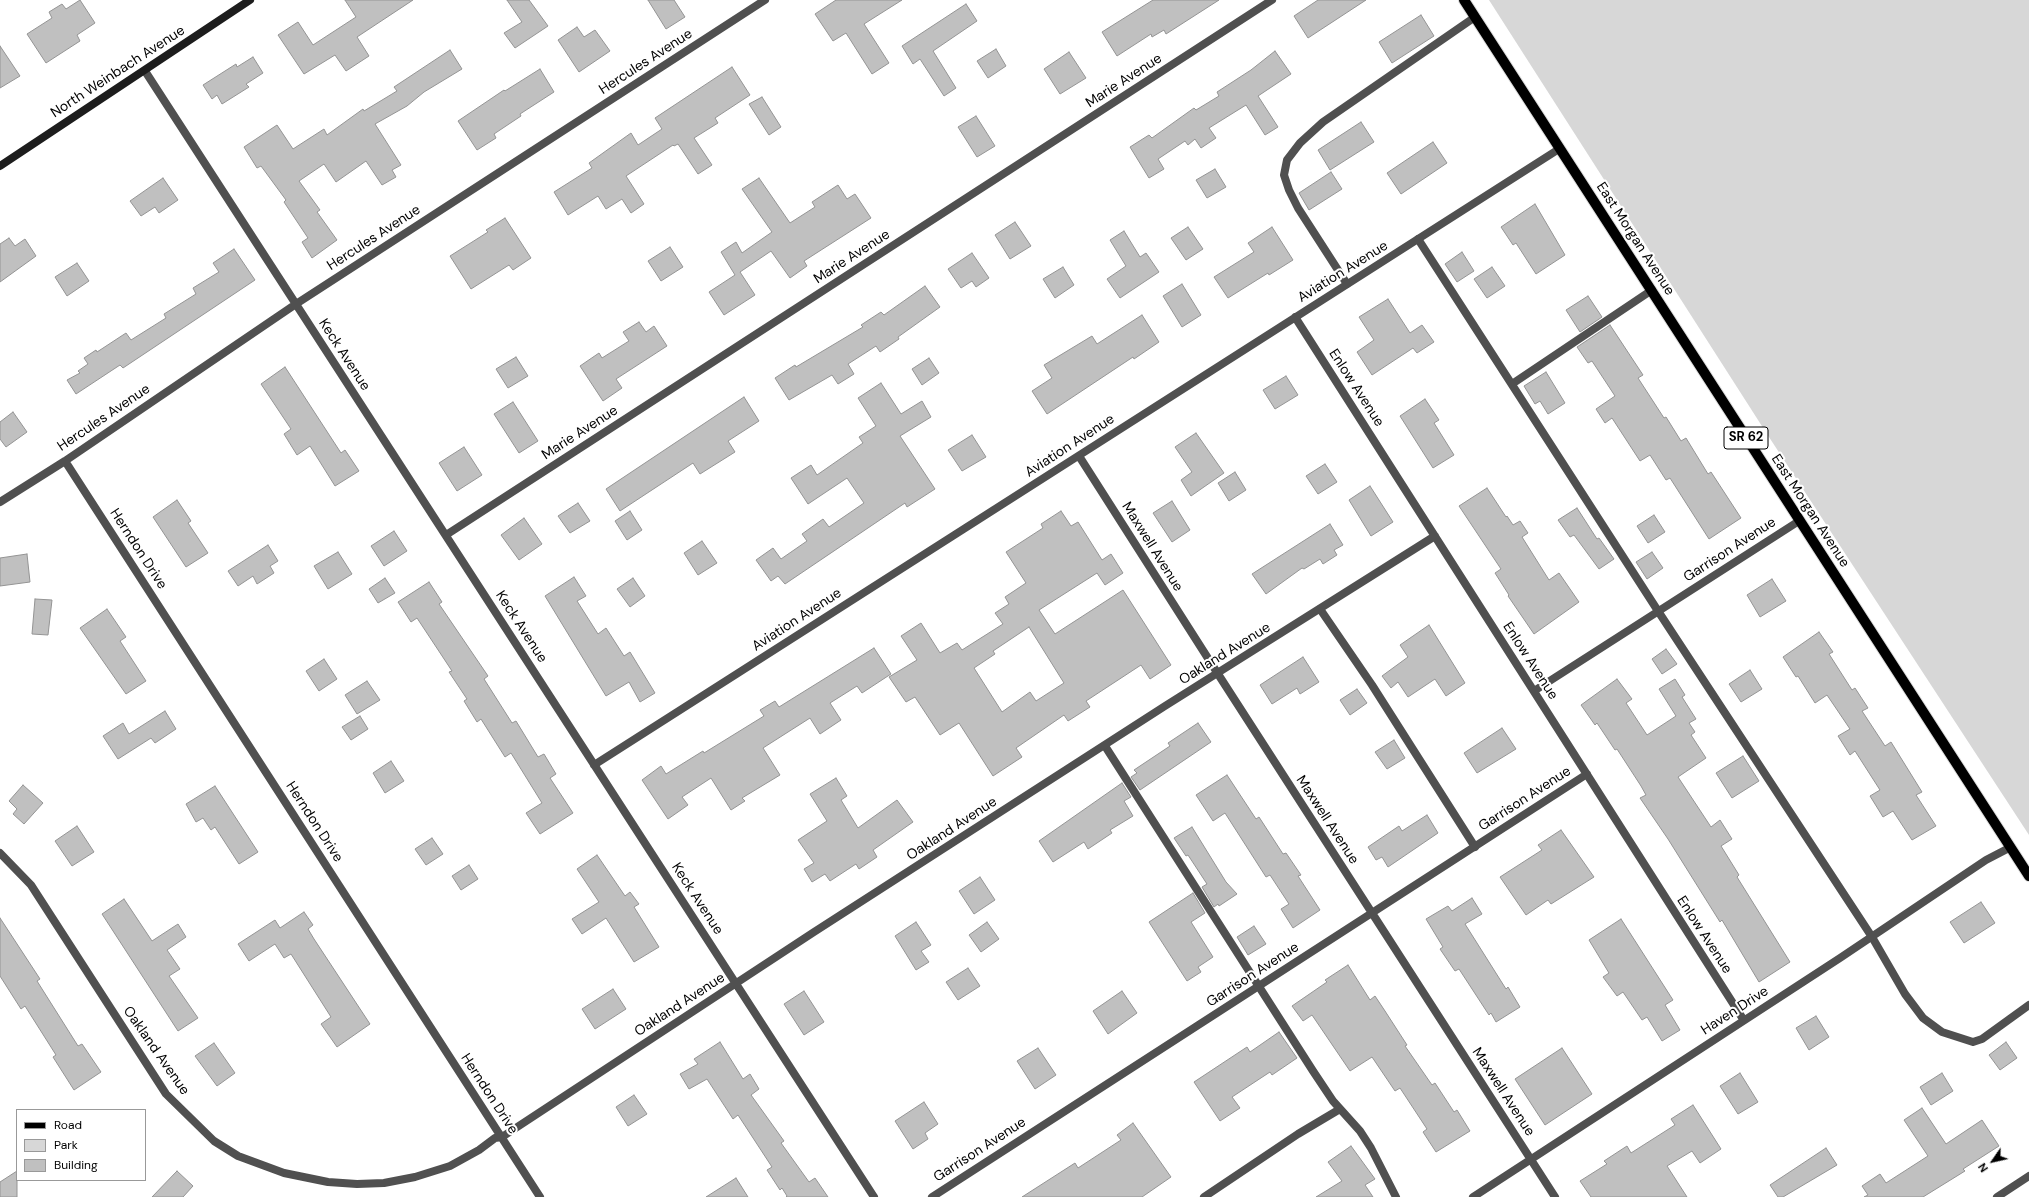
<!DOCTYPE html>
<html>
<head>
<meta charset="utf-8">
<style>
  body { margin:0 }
  #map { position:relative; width:2029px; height:1197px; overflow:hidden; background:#fff; font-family:"DM Sans",sans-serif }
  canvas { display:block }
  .legend { position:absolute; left:16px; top:1109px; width:130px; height:72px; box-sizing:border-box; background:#fff; border:1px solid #999; margin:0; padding:5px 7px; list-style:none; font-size:12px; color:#000 }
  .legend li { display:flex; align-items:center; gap:8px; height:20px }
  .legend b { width:20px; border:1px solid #999 }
  .north { position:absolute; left:1973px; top:1141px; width:40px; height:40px; -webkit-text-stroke:3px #fff; paint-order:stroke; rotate:236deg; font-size:11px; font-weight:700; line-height:16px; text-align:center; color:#000 }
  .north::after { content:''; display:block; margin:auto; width:14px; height:18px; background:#000; clip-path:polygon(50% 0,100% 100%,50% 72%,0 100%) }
</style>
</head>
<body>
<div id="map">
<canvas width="2029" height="1197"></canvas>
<ul class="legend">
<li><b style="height:5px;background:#000"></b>Road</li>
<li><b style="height:11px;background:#d7d7d7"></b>Park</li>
<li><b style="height:11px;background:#c0c0c0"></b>Building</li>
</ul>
<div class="north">N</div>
</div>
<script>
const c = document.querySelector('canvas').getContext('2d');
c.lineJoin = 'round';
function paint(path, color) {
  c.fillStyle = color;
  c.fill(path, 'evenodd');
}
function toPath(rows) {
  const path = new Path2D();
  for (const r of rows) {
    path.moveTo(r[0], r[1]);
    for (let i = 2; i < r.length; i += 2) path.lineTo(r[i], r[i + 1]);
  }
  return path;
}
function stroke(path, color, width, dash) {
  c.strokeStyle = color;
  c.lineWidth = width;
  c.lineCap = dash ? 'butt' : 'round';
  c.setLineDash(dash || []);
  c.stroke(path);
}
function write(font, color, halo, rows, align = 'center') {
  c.font = font + ' "DM Sans",sans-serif';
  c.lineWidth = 4;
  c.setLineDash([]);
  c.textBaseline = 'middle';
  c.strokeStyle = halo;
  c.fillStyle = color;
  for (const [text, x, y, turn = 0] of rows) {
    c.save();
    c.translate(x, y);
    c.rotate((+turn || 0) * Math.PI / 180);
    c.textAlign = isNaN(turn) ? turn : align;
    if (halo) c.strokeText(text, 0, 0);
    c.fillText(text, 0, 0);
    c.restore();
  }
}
const green = toPath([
  [1489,0,2029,0,2029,835,1767,434]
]);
const building = toPath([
  [80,0,95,23,77,35,80,41,46,63,27,34,52,18,49,12,62,4,66,9,80,0],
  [345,0,413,0,357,37,369,56,346,71,335,55,304,74,278,35,298,22,313,45,356,17,345,0],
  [507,0,529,0,548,26,515,48,504,33,522,22,507,0],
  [648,0,674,0,685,17,666,29,648,0],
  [836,0,902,0,864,24,889,63,872,74,846,33,833,41,815,14,836,0],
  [1153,0,1219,0,1166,34,1164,30,1152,37,1151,34,1117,56,1102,32,1153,0],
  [1318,0,1366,0,1308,38,1294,16,1318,0],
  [966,4,977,21,933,51,956,88,944,96,920,59,913,64,902,46,966,4],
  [1421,15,1434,36,1392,63,1379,42,1421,15],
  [577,27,584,37,595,30,610,51,579,72,558,40,577,27],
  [0,46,20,76,0,88,0,46],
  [996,49,1006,66,988,78,977,61,996,49],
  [450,50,462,69,424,92,407,106,375,124,401,165,392,170,396,177,382,185,366,161,336,182,324,164,299,181,320,210,317,212,337,240,312,258,302,242,308,238,284,202,286,200,261,166,257,168,244,147,277,125,293,149,324,129,327,135,363,109,364,111,397,91,394,87,450,50],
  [1275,51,1291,74,1258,96,1278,127,1265,135,1246,105,1209,128,1216,138,1201,148,1195,139,1188,145,1185,141,1158,159,1164,169,1149,178,1130,147,1149,135,1152,138,1194,108,1196,110,1219,96,1217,92,1251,70,1275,51],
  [1069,52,1086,78,1060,94,1044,69,1069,52],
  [253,57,263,73,246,84,249,87,222,104,217,95,212,99,203,85,236,64,237,67,253,57],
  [732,67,750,95,715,118,718,123,694,138,712,165,698,174,678,144,674,146,673,145,626,176,644,204,631,213,622,199,606,209,598,196,568,215,554,192,592,168,589,163,631,133,638,145,662,129,655,118,732,67],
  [540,69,554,92,520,114,521,116,494,134,496,138,477,150,458,121,504,90,505,91,540,69],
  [762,97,781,127,769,135,749,104,762,97],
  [976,116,995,146,977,157,958,127,976,116],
  [1361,122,1374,142,1330,170,1318,150,1361,122],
  [1433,142,1447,163,1401,194,1387,173,1433,142],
  [1215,169,1226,187,1207,198,1196,180,1215,169],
  [1331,172,1342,189,1309,210,1299,193,1331,172],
  [163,178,178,200,159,213,155,207,141,216,130,201,163,178],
  [759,178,790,223,815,207,812,202,838,185,847,199,855,194,871,218,804,261,807,266,790,278,771,251,740,272,755,295,724,315,709,292,735,275,721,252,736,242,742,253,772,232,742,189,759,178],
  [1535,204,1565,255,1536,274,1516,243,1513,245,1501,227,1535,204],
  [505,218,531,258,513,270,509,265,471,289,450,256,488,232,486,230,505,218],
  [1015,222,1031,246,1010,259,995,235,1015,222],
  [1188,227,1203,249,1186,260,1171,238,1188,227],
  [1272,227,1293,260,1269,275,1268,273,1228,298,1214,277,1254,252,1248,243,1272,227],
  [1124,231,1140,257,1146,253,1159,272,1120,298,1107,279,1126,266,1110,240,1124,231],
  [9,238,15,246,25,239,36,256,0,282,0,244,9,238],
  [670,247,683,267,661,281,648,261,670,247],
  [234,249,255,280,123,368,120,365,76,394,67,380,80,373,78,371,88,364,84,358,96,350,97,352,126,333,131,340,166,318,164,314,196,294,193,288,219,272,213,263,234,249],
  [1462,252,1474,271,1457,282,1445,264,1462,252],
  [972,253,989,278,976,287,972,281,961,288,948,269,972,253],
  [77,263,89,281,67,296,55,277,77,263],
  [1063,267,1074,285,1055,298,1043,279,1063,267],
  [1492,267,1505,286,1487,298,1474,279,1492,267],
  [1182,284,1201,315,1182,327,1163,296,1182,284],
  [925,286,940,307,898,337,899,339,880,352,876,346,848,364,854,374,838,384,832,375,789,400,775,378,795,365,796,367,863,327,861,325,881,312,884,315,925,286],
  [1588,296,1602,317,1580,332,1566,310,1588,296],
  [1388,299,1410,333,1422,325,1434,342,1417,353,1413,348,1372,375,1357,352,1374,340,1359,317,1388,299],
  [1142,315,1159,342,1134,359,1133,357,1047,414,1032,391,1052,378,1044,365,1092,336,1097,344,1142,315],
  [639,322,646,332,654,326,667,346,616,379,622,388,603,401,580,366,599,353,602,358,629,341,623,332,639,322],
  [1610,325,1643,375,1638,378,1664,418,1666,417,1681,441,1686,438,1708,474,1711,472,1741,518,1709,539,1670,478,1666,480,1650,455,1640,461,1612,418,1605,423,1596,409,1615,396,1592,361,1588,363,1577,347,1610,325],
  [516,357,528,376,508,388,496,369,516,357],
  [929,358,939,373,922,385,912,369,929,358],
  [285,367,341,453,345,450,359,471,335,486,310,446,297,455,284,434,291,429,261,384,285,367],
  [1546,372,1565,403,1548,414,1540,401,1535,404,1524,386,1546,372],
  [1286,376,1298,395,1275,409,1263,390,1286,376],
  [881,383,901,414,922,401,931,417,900,436,935,489,907,507,905,503,785,584,778,576,771,581,756,560,773,548,781,559,807,541,802,534,823,519,829,527,864,503,847,478,808,504,791,478,811,465,817,475,863,443,859,437,876,426,858,398,881,383],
  [744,397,759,421,728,441,735,452,700,474,693,463,620,511,606,489,744,397],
  [1425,399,1439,420,1434,423,1454,455,1433,468,1400,416,1425,399],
  [513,402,538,441,519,453,494,414,513,402],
  [13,412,27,432,6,447,0,439,0,422,13,412],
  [1196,433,1224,473,1191,496,1181,480,1192,472,1175,447,1196,433],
  [972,435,986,457,962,471,948,450,972,435],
  [464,447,482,475,457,491,439,463,464,447],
  [1325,464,1337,482,1318,494,1306,476,1325,464],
  [1235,472,1246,490,1229,501,1218,483,1235,472],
  [1370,486,1393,522,1371,536,1349,500,1370,486],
  [1487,488,1506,517,1507,516,1513,525,1520,521,1528,533,1522,537,1549,580,1559,573,1579,602,1534,634,1508,596,1509,595,1495,573,1501,569,1459,506,1487,488],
  [177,500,191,521,188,523,208,553,186,567,153,517,177,500],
  [1172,501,1190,530,1172,542,1153,513,1172,501],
  [578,503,590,521,570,533,558,516,578,503],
  [1577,508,1597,539,1599,538,1614,559,1599,569,1574,535,1570,537,1558,520,1577,508],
  [630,511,642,530,627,540,615,521,630,511],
  [1061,511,1071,526,1078,522,1102,560,1111,554,1123,573,1105,585,1097,573,1039,610,1055,634,1123,590,1171,665,1150,679,1141,665,1086,701,1090,707,1068,721,1064,715,1016,748,1022,757,993,776,959,723,940,735,915,697,906,702,889,677,917,660,901,636,921,623,940,653,957,643,962,650,1003,624,995,613,1009,604,1005,597,1026,583,1006,552,1043,528,1041,524,1061,511],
  [1029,627,1064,683,1036,701,1030,692,1002,712,974,668,995,654,993,651,1029,627],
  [1654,515,1665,532,1648,543,1637,526,1654,515],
  [524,518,542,544,519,560,501,535,524,518],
  [1330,524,1343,545,1334,550,1337,555,1323,564,1320,559,1304,569,1302,568,1266,594,1252,574,1330,524],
  [394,531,407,551,384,566,371,546,394,531],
  [702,541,717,563,698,575,684,553,702,541],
  [268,545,278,561,270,566,274,573,257,584,253,576,238,586,228,571,268,545],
  [338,552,352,574,328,589,314,566,338,552],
  [1652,552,1663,568,1647,579,1636,562,1652,552],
  [27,554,30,582,0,586,0,558,27,554],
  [574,577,586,596,577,601,598,634,606,628,624,656,630,652,655,693,640,702,629,682,606,696,545,596,574,577],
  [385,578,395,593,378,603,369,589,385,578],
  [633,578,645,596,630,607,617,589,633,578],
  [1772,579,1786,601,1760,617,1747,595,1772,579],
  [429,582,442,602,439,604,488,676,484,679,512,723,516,721,538,757,544,754,556,774,550,778,573,813,540,834,526,813,542,803,511,753,505,757,481,719,477,722,464,701,467,699,449,672,452,671,417,618,411,622,398,602,429,582],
  [35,599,52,600,48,635,32,634,35,599],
  [107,609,126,637,120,641,146,681,126,694,80,628,107,609],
  [1429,625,1465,683,1446,696,1435,679,1408,697,1398,682,1391,688,1382,676,1408,657,1400,645,1429,625],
  [1819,632,1833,652,1829,654,1852,690,1855,688,1868,708,1862,711,1885,746,1891,742,1922,792,1916,795,1936,826,1912,840,1893,811,1883,817,1870,796,1880,790,1855,751,1850,755,1838,736,1850,729,1827,695,1815,703,1798,676,1796,677,1783,657,1819,632],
  [874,648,891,674,862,693,857,686,830,703,841,720,820,734,810,718,763,748,780,775,742,798,745,801,731,810,711,778,682,797,688,805,668,819,642,780,661,766,666,774,703,751,704,753,764,716,760,710,775,701,779,707,874,648],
  [1666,649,1677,664,1662,674,1652,659,1666,649],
  [1303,657,1319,682,1300,694,1297,688,1272,704,1260,685,1303,657],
  [324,659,337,679,319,691,306,671,324,659],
  [1750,670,1762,689,1741,702,1729,684,1750,670],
  [1617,679,1632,699,1626,703,1647,735,1676,716,1659,689,1675,679,1685,695,1682,697,1696,719,1689,723,1695,732,1691,735,1706,758,1678,777,1711,827,1720,820,1732,839,1721,846,1739,875,1737,877,1790,962,1759,982,1722,920,1720,922,1668,839,1640,798,1646,795,1641,786,1617,749,1615,750,1597,723,1595,725,1581,705,1617,679],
  [367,681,380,700,357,714,345,695,367,681],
  [1357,689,1367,703,1350,715,1340,700,1357,689],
  [165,711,176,729,155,743,151,738,118,759,103,736,123,723,129,734,165,711],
  [360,716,368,729,351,740,342,727,360,716],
  [1198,723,1211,742,1140,790,1131,777,1137,773,1134,770,1170,746,1168,743,1198,723],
  [1502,728,1516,749,1477,773,1464,753,1502,728],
  [1394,740,1405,758,1387,769,1375,752,1394,740],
  [1743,756,1759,781,1732,798,1716,773,1743,756],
  [391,761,404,781,385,793,373,773,391,761],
  [1227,775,1256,819,1259,817,1283,854,1286,853,1301,875,1298,876,1320,910,1293,928,1281,909,1289,904,1270,875,1266,877,1225,813,1213,821,1196,795,1227,775],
  [836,778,847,796,841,800,858,828,897,800,913,822,873,850,877,857,859,869,856,864,830,881,825,874,812,882,804,869,814,863,798,840,827,821,810,794,836,778],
  [1122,783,1131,797,1124,801,1133,816,1110,830,1112,833,1088,849,1084,842,1053,862,1039,841,1122,783],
  [23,785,43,803,24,824,13,814,17,809,9,801,23,785],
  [215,786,258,852,239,864,215,827,211,830,203,818,196,822,186,804,215,786],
  [1427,815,1438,833,1388,867,1382,857,1376,860,1368,847,1399,826,1402,831,1427,815],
  [77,826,94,852,72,866,55,841,77,826],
  [1192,827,1226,882,1237,894,1219,906,1218,904,1214,907,1202,887,1207,884,1188,855,1186,856,1174,838,1192,827],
  [1561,830,1594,877,1551,904,1548,900,1526,915,1500,877,1542,850,1538,845,1561,830],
  [432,838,443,854,426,865,415,849,432,838],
  [597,855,625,896,630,892,639,904,634,907,659,947,634,962,606,918,582,934,572,919,599,902,577,869,597,855],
  [469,865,478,879,461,890,452,876,469,865],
  [980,877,995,900,974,914,959,891,980,877],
  [1193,893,1205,913,1191,922,1213,957,1198,967,1201,972,1187,981,1149,922,1193,893],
  [1472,898,1482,914,1465,924,1506,989,1508,987,1520,1007,1496,1022,1491,1013,1489,1015,1459,969,1455,971,1440,949,1443,947,1426,919,1448,906,1452,911,1472,898],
  [124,899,152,941,178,924,186,937,167,950,180,969,169,976,198,1018,178,1031,102,914,124,899],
  [1981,902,1995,923,1964,943,1950,922,1981,902],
  [304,912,313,925,308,929,314,939,370,1024,337,1047,321,1024,331,1017,291,954,284,958,275,944,249,961,238,944,275,920,280,928,304,912],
  [0,918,40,979,37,981,78,1046,82,1044,101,1072,74,1090,53,1057,56,1055,25,1006,21,1009,0,976,0,918],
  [1621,919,1673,1000,1665,1005,1680,1030,1662,1041,1647,1017,1642,1020,1623,992,1617,996,1603,977,1609,973,1589,940,1621,919],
  [916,922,931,945,921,951,929,962,916,970,895,936,916,922],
  [987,922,999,939,981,952,969,935,987,922],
  [1254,926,1266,944,1248,955,1237,937,1254,926],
  [1348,965,1370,1000,1375,996,1385,1011,1407,1045,1405,1046,1432,1085,1435,1083,1454,1112,1457,1110,1470,1131,1436,1152,1423,1132,1427,1129,1400,1088,1395,1091,1372,1057,1350,1071,1312,1015,1303,1021,1292,1006,1327,982,1325,980,1348,965],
  [968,968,980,986,958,1000,946,982,968,968],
  [613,989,626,1009,595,1029,582,1009,613,989],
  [804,991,824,1022,804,1035,784,1004,804,991],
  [1122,991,1137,1013,1108,1034,1093,1011,1122,991],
  [1816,1016,1829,1037,1809,1050,1796,1028,1816,1016],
  [1279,1032,1297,1058,1272,1075,1270,1072,1232,1097,1240,1108,1220,1121,1194,1082,1247,1047,1250,1052,1279,1032],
  [720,1042,743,1079,750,1074,759,1089,751,1095,784,1141,781,1143,809,1182,815,1178,828,1197,786,1197,787,1196,782,1188,780,1190,767,1170,772,1167,738,1115,733,1119,707,1079,689,1089,680,1074,698,1064,694,1059,720,1042],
  [2006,1042,2017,1058,2000,1070,1989,1055,2006,1042],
  [214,1043,235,1073,217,1086,195,1056,214,1043],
  [1038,1048,1056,1075,1035,1089,1017,1061,1038,1048],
  [1562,1048,1592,1094,1545,1125,1515,1079,1562,1048],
  [1740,1073,1758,1102,1738,1114,1720,1086,1740,1073],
  [1942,1073,1953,1091,1931,1105,1920,1087,1942,1073],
  [634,1095,647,1114,628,1126,616,1107,634,1095],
  [924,1102,938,1124,925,1133,928,1139,913,1149,895,1121,924,1102],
  [1693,1105,1721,1149,1700,1163,1692,1151,1667,1166,1687,1197,1591,1197,1580,1181,1607,1164,1604,1161,1627,1146,1631,1153,1675,1125,1671,1119,1693,1105],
  [1922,1108,1946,1144,1982,1120,1999,1146,1963,1169,1965,1171,1923,1197,1864,1197,1868,1195,1862,1186,1880,1174,1886,1183,1928,1156,1904,1120,1922,1108],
  [1133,1123,1171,1177,1142,1197,1022,1197,1075,1163,1078,1168,1121,1140,1117,1135,1133,1123],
  [1351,1146,1375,1179,1365,1185,1373,1197,1316,1197,1342,1181,1328,1162,1351,1146],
  [1826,1148,1837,1165,1783,1197,1778,1197,1770,1185,1826,1148],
  [17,1171,17,1197,0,1197,0,1182,17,1171],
  [177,1171,193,1186,183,1197,152,1197,177,1171],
  [736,1178,748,1197,706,1197,736,1178]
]);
const service = toPath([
  [1418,239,1658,611,1872,937,1905,994,1923,1018,1942,1032,1973,1042,1982,1039,2029,1005],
  [1347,284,1298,208,1289,190,1284,175,1287,160,1300,143,1323,122,1475,17],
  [1512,384,1652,290],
  [1320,609,1372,685,1475,847],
  [1105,746,1313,1071,1333,1101,1360,1131,1371,1148,1396,1197],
  [1204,1197,1298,1134,1340,1109]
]);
const minor = toPath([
  [145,71,874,1197],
  [1295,317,1743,1019],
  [1079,456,1218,674,1555,1197],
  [65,461,540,1197],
  [0,502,65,461,296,304,765,0],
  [446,535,1272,0],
  [1534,691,1799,521],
  [594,765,1559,149],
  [0,853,31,885,166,1094,214,1141,238,1156,284,1173,328,1182,357,1184,384,1183,415,1177,450,1166,479,1150,495,1138,502,1137,814,932,1165,706,1435,536],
  [932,1197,1587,774],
  [1473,1197,1840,958,1986,860,2011,847],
  [1997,1197,2029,1176]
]);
const secondary = toPath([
  [0,166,250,0]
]);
const primary = toPath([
  [1464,0,2029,876]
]);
const shields = [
  [1746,438,44]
];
const shieldNames = [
  ["SR 62",1746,438]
];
const streetNames = [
  ["Hercules Avenue",646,62,-33],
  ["North Weinbach Avenue",118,72,-33],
  ["Marie Avenue",1124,81,-33],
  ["Hercules Avenue",374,238,-33],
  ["East Morgan Avenue",1635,239,57],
  ["Marie Avenue",852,257,-33],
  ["Aviation Avenue",1343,272,-32],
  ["Keck Avenue",344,355,57],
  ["Enlow Avenue",1356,388,57],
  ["Hercules Avenue",104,418,-34],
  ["Marie Avenue",580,433,-33],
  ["Aviation Avenue",1070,446,-33],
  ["East Morgan Avenue",1810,511,57],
  ["Maxwell Avenue",1152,547,58],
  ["Herndon Drive",138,549,57],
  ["Garrison Avenue",1730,550,-33],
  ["Aviation Avenue",797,620,-33],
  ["Keck Avenue",521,627,57],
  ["Oakland Avenue",1225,654,-32],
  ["Enlow Avenue",1530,661,57],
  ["Garrison Avenue",1525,799,-33],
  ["Maxwell Avenue",1327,820,57],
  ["Herndon Drive",314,822,57],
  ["Oakland Avenue",952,829,-33],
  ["Keck Avenue",697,899,57],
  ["Enlow Avenue",1704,935,57],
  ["Garrison Avenue",1253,975,-33],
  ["Oakland Avenue",680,1005,-33],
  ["Haven Drive",1735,1011,-33],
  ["Oakland Avenue",156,1051,55],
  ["Maxwell Avenue",1503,1092,57],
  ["Herndon Drive",489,1094,57],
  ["Garrison Avenue",980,1150,-33]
];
paint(green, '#d7d7d7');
paint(building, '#c0c0c0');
stroke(building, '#949494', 1);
stroke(primary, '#dbdbdb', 12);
stroke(service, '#505050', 8);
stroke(minor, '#505050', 8);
stroke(secondary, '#1d1d1d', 8);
stroke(primary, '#000', 10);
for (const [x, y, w] of shields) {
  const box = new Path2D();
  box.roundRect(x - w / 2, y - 11, w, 22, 3);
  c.fillStyle = '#fff';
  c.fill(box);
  stroke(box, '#000', 1);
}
write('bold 13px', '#000', null, shieldNames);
write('14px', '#000', '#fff', streetNames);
</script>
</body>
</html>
